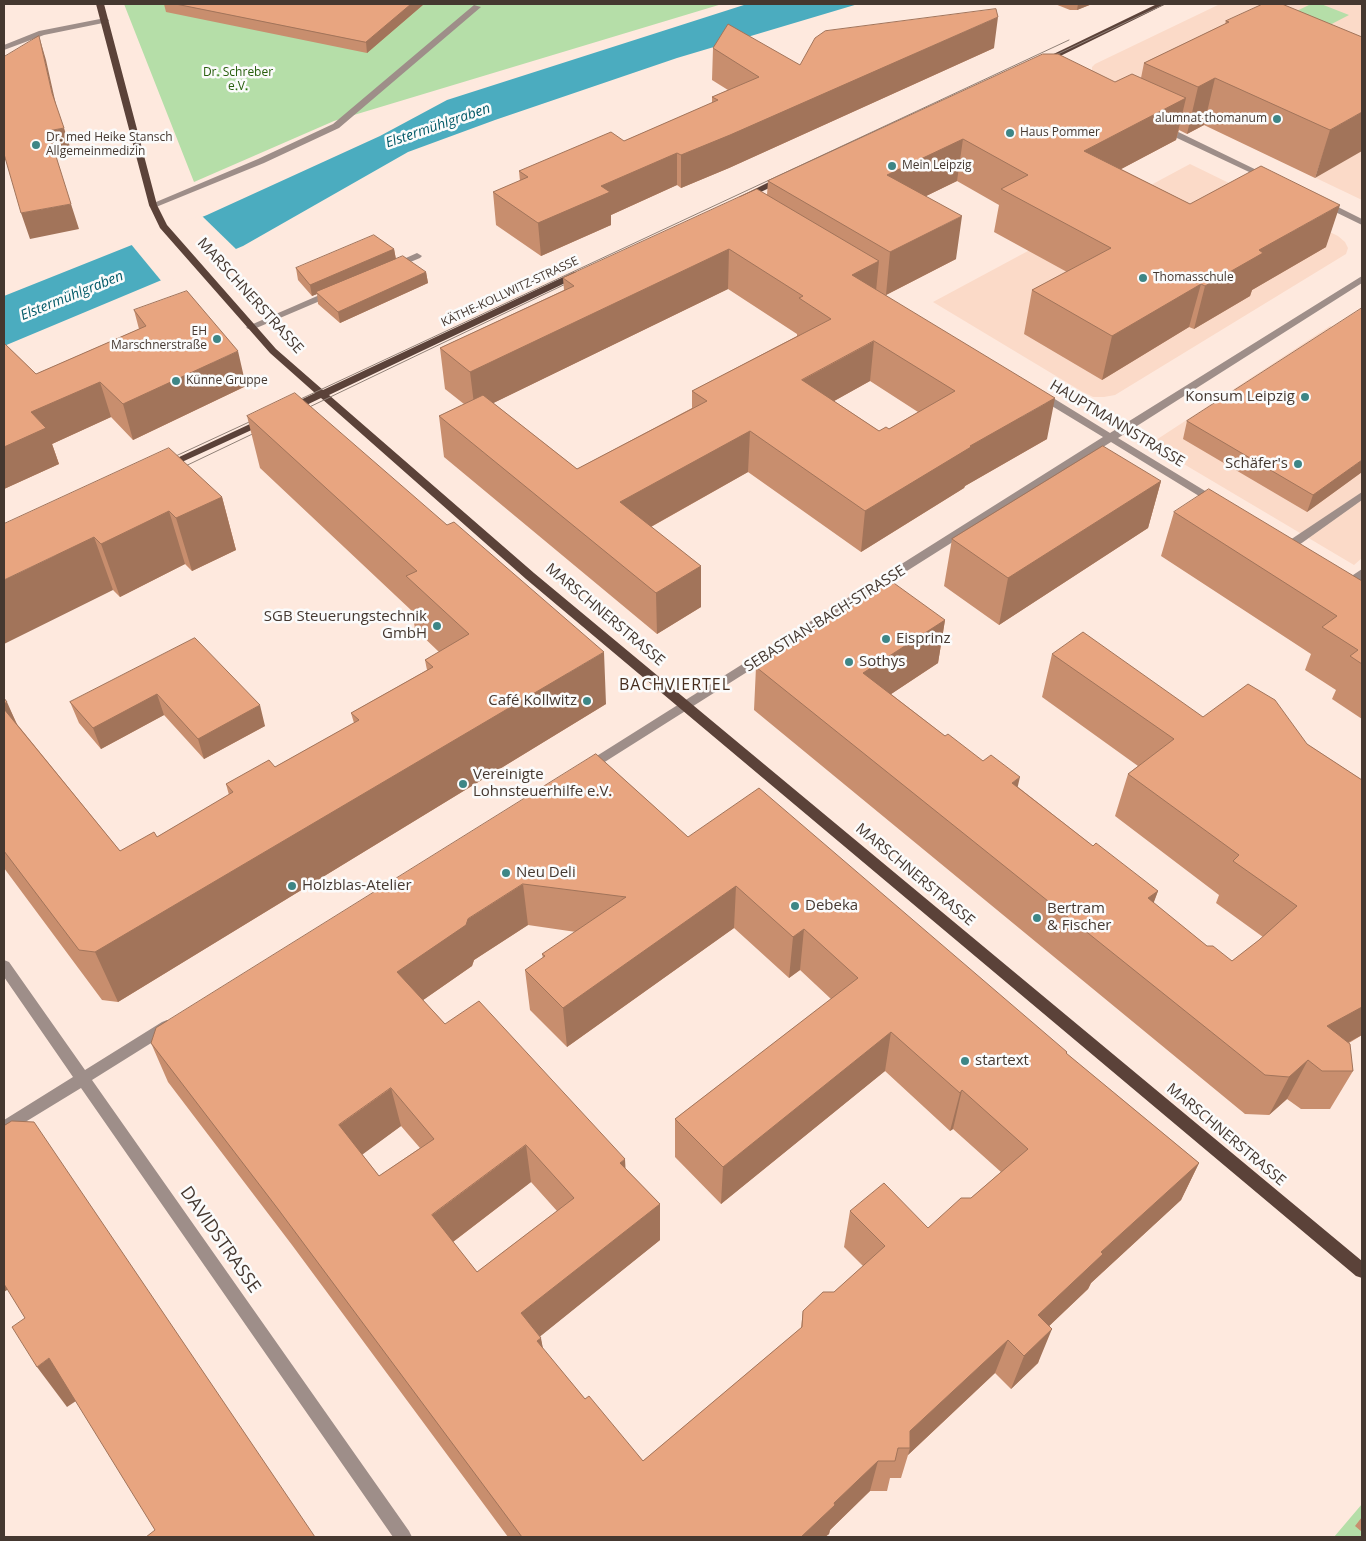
<!DOCTYPE html>
<html>
<head>
<meta charset="utf-8">
<style>
  body { margin:0 }
  #map { position:relative; width:1366px; height:1541px; overflow:hidden; background:#fee9de; font-family:"Open Sans",sans-serif }
  canvas { display:block }
  .frame { position:absolute; inset:0; border:5px solid #453830; pointer-events:none }
</style>
</head>
<body>
<div id="map">
<canvas width="1366" height="1541"></canvas>
<div class="frame"></div>
</div>
<script>
const g = document.querySelector('canvas').getContext('2d');
g.lineJoin = 'round';
function fill(path, color) {
  g.fillStyle = color;
  g.fill(path, 'evenodd');
}
function trace(path, color, width, dash) {
  g.strokeStyle = color;
  g.lineWidth = width;
  g.lineCap = dash ? 'butt' : 'round';
  g.setLineDash(dash || []);
  g.stroke(path);
}
function write(font, color, halo, rows, align = 'center') {
  g.font = font + ' "Open Sans",sans-serif';
  g.lineWidth = 5;
  g.setLineDash([]);
  g.textBaseline = 'middle';
  g.strokeStyle = halo;
  g.fillStyle = color;
  for (const [text, x, y, turn = 0] of rows) {
    g.save();
    g.translate(x, y);
    g.rotate((+turn || 0) * Math.PI / 180);
    g.textAlign = isNaN(turn) ? turn : align;
    if (halo) g.strokeText(text, 0, 0);
    g.fillText(text, 0, 0);
    g.restore();
  }
}
fill(new Path2D(`
  M1220,4H1362V200L1092,71V67L1095,64Z
  M1190,164L1338,236L1345,242L1348,248L1346,254L1115,395L1104,397H1093L1081,391L933,302Z
  M1330,326L1362,343V558L1354,565L1150,444Z`), '#fbdac8');
fill(new Path2D(`
  M124,4H722L334,121L194,182Z
  M1311,4H1321L1349,15L1291,45L1258,30Z
  M1362,1504V1537H1334Z`), '#b5dea8');
fill(new Path2D(`
  M747,4H858L677,58L495,120L408,152L243,246L4,346V296L207,215L380,136L447,100Z`), '#4bacbf');
fill(new Path2D(`
  M201,215L238,251L163,283L130,243Z`), '#fee9de');
fill(new Path2D(`
  M474,5L481,7L339,128L264,163L156,207H150L149,205L258,159L333,124Z
  M105,18L109,20L108,22L44,35L4,50V45L39,31Z
  M1160,126H1166L1271,177L1264,179L1160,130Z
  M1324,200L1362,219V225L1321,205V201Z
  M417,253L422,256L420,258L396,268H390L388,266Z
  M1362,276V283L1118,438L1220,500L1221,502L1220,504H1212L1111,442L592,770H584L582,767L584,764L1103,437L1037,397V393H1045L1110,433Z
  M331,290L336,293L334,295L254,329H248L246,327Z
  M1362,492V500L1292,550H1284L1282,547L1284,544Z
  M1362,569V579L1352,587H1344L1342,584L1344,581Z
  M4,960L9,962L85,1070L162,1022L167,1020L172,1022L174,1026L172,1030L92,1080L409,1531L412,1537H393L81,1088L4,1135V1120L73,1077L4,977Z`), '#9e8e89');
fill(new Path2D(`
  M96,4H104L157,205L167,225L276,349L323,390L574,272H580V276L329,395L534,573L1362,1261V1278L1356,1276L526,579L321,398L294,411H286V407L315,393L270,353L160,228L149,205Z
  M1157,4H1166L1044,64L1037,62Z
  M781,176L785,179L784,181L746,199L739,197Z
  M265,417L270,420L269,422L171,467L167,468L162,465Z`), '#5b4239');
trace(new Path2D(`
  M1045,60L1165,4
  M290,404L1069,40
  M299,412L576,279
  M165,461L260,417
  M175,471L265,428`), '#908077', 1);
fill(new Path2D(`
  M164,4H424L367,53L166,12Z
  M1055,4H1092L1077,10H1070Z
  M1226,21L1362,37L1315,178L1204,125L1187,134L1179,130L1176,140L1121,169L1190,204L1326,247L1252,290L1250,296L1194,329L1189,327L1102,380L1024,334L1032,290L1067,272L994,232L999,205L957,181L926,196L956,259L886,295L1047,439L965,486L964,488L861,552L748,472L651,527L701,566V607L657,634L444,457L439,416L464,404L445,389L440,348L564,290L563,278L767,195L768,181L1115,82L1141,78L1144,63L1225,24ZM728,289L797,334V336L692,391V408L577,469L493,403ZM870,381L918,412L889,429L879,431L834,401Z
  M713,48L800,65L994,48L729,168L681,188L677,185L611,215V225L541,256L496,225L493,192L520,181L519,171L624,141L712,103V97L728,90L712,80Z
  M394,249L396,259L426,272L428,283L340,323L318,304L317,294L312,296L298,280L296,268Z
  M134,310L246,386L133,440L111,417L52,444L59,464L4,489V343L36,374L139,329Z
  M247,416L606,704L118,1002L102,1000L4,868V698L17,724L120,851L157,837L229,795L226,784L275,767L354,723L351,713L427,670L425,660L439,652L415,629L412,611L260,468Z
  M1187,421L1362,472L1307,512L1183,439Z
  M1161,481L1148,528L999,625L944,586L952,539Z
  M222,497L236,550L192,571L185,564L120,597L113,590L4,524Z
  M1174,512L1362,581V719L1332,699L1336,690L1305,670L1311,654L1161,556Z
  M945,620L938,663L891,694L945,736L983,761L1018,787L1093,846L1158,891L1153,903L1207,946L1232,961L1263,937L1216,903L1219,895L1115,816L1128,774L1138,766L1042,697L1052,654L1203,717L1307,744L1362,780V1035L1349,1043L1353,1071L1330,1109H1301L1287,1099L1269,1115L1245,1114L754,710L756,667Z
  M195,638L265,726L204,759L164,715L101,749L79,723L70,702Z
  M596,754L688,837L1067,1054L1199,1163L1181,1200L1091,1283L1088,1289L1049,1326L1038,1363L1011,1389L995,1373L908,1455L901,1478H890L887,1491H870L830,1530L829,1534L825,1537H508L292,1245L168,1082L151,1043ZM528,925L576,932L542,954L543,958L525,970L530,1010L567,1047L734,928L789,978L800,970L831,999L675,1119V1157L721,1204L885,1071L950,1131L953,1129L1001,1172L971,1198L928,1228L850,1211L844,1247L863,1266L834,1292L803,1311L801,1328L643,1461L585,1399L543,1349L540,1336L660,1240V1204L625,1168L445,1024L423,1000L472,966L474,960ZM401,1126L420,1148L379,1176L362,1154ZM531,1182L557,1211L477,1272L453,1242Z
  M1362,1517V1532L1355,1526Z`), '#c88e6e');
fill(new Path2D(`
  M411,4H424L367,53L366,42Z
  M1078,4H1092L1077,10Z
  M998,17L994,48L729,168L681,188V155Z
  M39,36L46,60L59,118L52,93Z
  M1215,78L1204,125L1187,134L1198,87Z
  M1186,98L1176,140L1076,193L1084,151Z
  M1362,112V151L1315,178L1330,130Z
  M64,128L72,153L55,156L48,131Z
  M963,139L957,181L883,217L887,175Z
  M677,153V185L611,215V225L541,256L538,223L601,186Z
  M71,204L79,229L30,239L21,213Z
  M1340,205L1326,247L1252,290L1250,296L1194,329L1205,286L1259,250Z
  M962,216L956,259L886,295L890,252Z
  M394,249L396,260L316,292L317,294L312,296L310,285Z
  M729,249L728,289L475,412L470,372Z
  M879,261L875,301L852,275Z
  M426,272L428,283L340,323L338,312Z
  M1201,284L1189,327L1102,380L1112,336Z
  M874,341L870,381L800,420L802,380Z
  M238,351L246,386L133,440L123,404Z
  M100,382L111,417L52,444L59,464L4,489V447L31,412Z
  M1055,398L1047,439L965,486L964,488L861,552L865,511L970,446Z
  M750,431L748,472L622,543L620,502Z
  M1362,460V472L1307,512L1313,495Z
  M1161,481L1148,528L999,625L1008,578Z
  M222,497L236,550L192,571L176,518Z
  M169,511L185,564L120,597L101,544Z
  M94,537L113,590L4,644V580Z
  M701,566V607L657,634L656,593Z
  M945,620L938,663L858,716L863,673Z
  M604,652L606,704L118,1002L95,952Z
  M157,694L164,715L101,749L93,728Z
  M7,702L30,754L4,711V704Z
  M260,705L265,726L204,759L198,739Z
  M1020,777L1010,819L1012,783Z
  M523,884L528,925L474,960L472,966L406,1012L397,972L468,919Z
  M736,886L734,928L567,1047L563,1008Z
  M1158,891L1143,932L1148,898Z
  M804,929L800,970L789,978L793,937Z
  M1362,1007V1035L1311,1062L1327,1026Z
  M891,1032L885,1071L721,1204L723,1167Z
  M1308,1060L1287,1099L1269,1115L1289,1077Z
  M391,1088L401,1126L351,1163L339,1125Z
  M962,1090L953,1129L950,1131L960,1093Z
  M526,1145L531,1182L441,1251L432,1215Z
  M625,1159L627,1196L620,1163Z
  M1199,1163L1181,1200L1091,1283L1088,1289L1025,1349L1038,1315L1101,1252Z
  M660,1204V1240L527,1347L521,1313Z
  M4,1280L10,1288L4,1292Z
  M1052,1329L1038,1363L1011,1389L1024,1356Z
  M541,1338L547,1371L537,1341Z
  M1008,1340L995,1373L908,1455L910,1448V1431Z
  M49,1358L79,1399L67,1407L37,1367Z
  M878,1461L870,1491L830,1530L829,1534L825,1537H801L834,1503Z`), '#a2745a');
const building = new Path2D(`
  M176,4H411L366,42Z
  M1263,4H1282L1362,37V112L1330,130L1215,78L1198,87L1144,63L1229,22L1226,21Z
  M996,9L998,17L730,135L681,155L677,153L601,186L610,192L538,223L493,192L528,177L519,171L611,132L624,141L718,100L712,97L759,77L713,48L728,24L800,65L815,38L825,31Z
  M39,36L52,93L64,128L48,131L71,204L21,213L4,154V57Z
  M1043,54H1058L1115,82L1132,74L1186,98L1084,151L1190,204L1261,166L1340,205L1259,250L1263,253L1205,286L1201,284L1112,336L1032,290L1111,248L1001,189L1028,175L963,139L887,175L962,216L890,252L768,181Z
  M757,189L879,261L852,275L1055,398L970,446L971,447L865,511L750,431L620,502L701,566L656,593L439,416L483,395L577,469L707,401L692,391L831,319L799,298L803,296L729,249L470,372L440,348L574,286L563,278ZM874,341L955,391L889,429L886,427L879,431L802,380Z
  M374,235L394,249L310,285L296,268Z
  M403,256L426,272L338,312L316,292Z
  M187,291L238,351L123,404L100,382L31,412L46,428L4,447V343L36,374L146,326L134,310Z
  M1362,308V460L1313,495L1187,421Z
  M295,393L447,525L454,522L604,652L95,952L79,950L4,851V709L120,851L154,832L157,837L233,792L226,784L269,760L275,767L359,720L351,713L433,667L425,660L469,634L406,576L417,571L247,416Z
  M1103,446L1161,481L1008,578L952,539Z
  M169,448L222,497L176,518L169,511L101,544L94,537L4,580V524Z
  M1209,489L1362,581V664L1350,656L1358,650L1322,627L1337,616L1174,512Z
  M891,581L945,620L863,673L945,736L948,734L983,761L991,755L1020,777L1012,783L1093,846L1096,843L1158,891L1148,898L1207,946H1213L1232,961L1259,940L1297,906L1233,861L1239,855L1128,774L1174,739L1052,654L1083,632L1203,717L1248,684L1275,700L1307,744L1362,780V1007L1327,1026L1350,1044L1353,1071H1322L1308,1060L1289,1077L1265,1075L756,667Z
  M195,638L260,705L198,739L157,694L93,728L70,702Z
  M4,698L7,702L4,704Z
  M596,754L688,837L759,788L1067,1052L1066,1053L1199,1163L1101,1252L1103,1254L1038,1315L1052,1329L1024,1356L1008,1340L910,1431V1448H898L895,1461H878L834,1503L835,1505L801,1537H522L278,1209L151,1043L156,1028ZM523,884L626,897L542,954L545,956L525,970L563,1008L736,886L793,937L804,929L858,978L675,1119L723,1167L891,1032L960,1093L962,1090L1028,1149L971,1198H961L928,1228L884,1183L850,1211L885,1246L834,1292H823L803,1311L802,1327L643,1461L589,1396L585,1399L537,1341L541,1338L521,1313L660,1204L620,1163L625,1159L479,1001L445,1024L397,972L466,925L468,919ZM391,1088L434,1139L379,1176L339,1125ZM526,1145L574,1198L477,1272L432,1215Z
  M12,1121L34,1122L315,1537H146L155,1530L49,1358L37,1367L12,1327L25,1318L4,1284V1126Z`);
fill(building, '#e8a580');
trace(building, '#a2745a', 1);
for (const [x, y, r, color] of [
  [1277,119,5,"#3e8686"],
  [1010,133,5,"#3e8686"],
  [36,145,5,"#3e8686"],
  [892,166,5,"#3e8686"],
  [1143,278,5,"#3e8686"],
  [217,339,5,"#3e8686"],
  [176,381,5,"#3e8686"],
  [1305,397,5,"#3e8686"],
  [1298,464,5,"#3e8686"],
  [437,626,5,"#3e8686"],
  [886,639,5,"#3e8686"],
  [849,662,5,"#3e8686"],
  [587,701,5,"#3e8686"],
  [463,784,5,"#3e8686"],
  [506,873,5,"#3e8686"],
  [292,886,5,"#3e8686"],
  [795,906,5,"#3e8686"],
  [1037,918,5,"#3e8686"],
  [965,1061,5,"#3e8686"]
]) {
  const dot = new Path2D();
  dot.arc(x, y, r, 0, 2 * Math.PI);
  g.fillStyle = color;
  g.fill(dot);
  trace(dot, '#fbfbfb', 2);
}
write('12px', '#275e0c', '#fbfbfb', [
  ["Dr. Schreber",238,73],
  ["e.V.",238,87]
]);
write('12px', '#453830', '#fbfbfb', [
  ["alumnat thomanum",1267,119,"right"],
  ["Haus Pommer",1020,133],
  ["Dr. med Heike Stansch",46,138],
  ["Allgemeinmedizin",46,152],
  ["Mein Leipzig",902,166],
  ["Thomasschule",1153,278],
  ["EH",207,332,"right"],
  ["Marschnerstraße",207,346,"right"],
  ["Künne Gruppe",186,381]
], 'left');
write('12px', '#453830', '#fbfbfb', [
  ["KÄTHE-KOLLWITZ-STRASSE",510,292,-25]
]);
write('italic 14px', '#025a68', '#fbfbfb', [
  ["Elstermühlgraben",438,126,-19],
  ["Elstermühlgraben",72,296,-22]
]);
write('15px', '#453830', '#fbfbfb', [
  ["MARSCHNERSTRASSE",250,296,48],
  ["HAUPTMANNSTRASSE",1117,424,31],
  ["MARSCHNERSTRASSE",605,615,40],
  ["SEBASTIAN-BACH-STRASSE",825,619,-32],
  ["MARSCHNERSTRASSE",915,875,40],
  ["MARSCHNERSTRASSE",1226,1135,40]
]);
write('15px', '#453830', '#fbfbfb', [
  ["Konsum Leipzig",1295,397,"right"],
  ["Schäfer's",1288,464,"right"],
  ["SGB Steuerungstechnik",427,617,"right"],
  ["GmbH",427,634,"right"],
  ["Eisprinz",896,639],
  ["Sothys",859,662],
  ["Café Kollwitz",577,701,"right"],
  ["Vereinigte",473,775],
  ["Lohnsteuerhilfe e.V.",473,792],
  ["Neu Deli",516,873],
  ["Holzblas-Atelier",302,886],
  ["Debeka",805,906],
  ["Bertram",1047,909],
  ["& Fischer",1047,926],
  ["startext",975,1061]
], 'left');
g.letterSpacing = '1px';
write('16px', '#462d1e', '#fbfbfb', [
  ["BACHVIERTEL",675,685]
]);
g.letterSpacing = '0px';
write('18px', '#453830', '#fbfbfb', [
  ["DAVIDSTRASSE",220,1240,55]
]);
</script>
</body>
</html>
